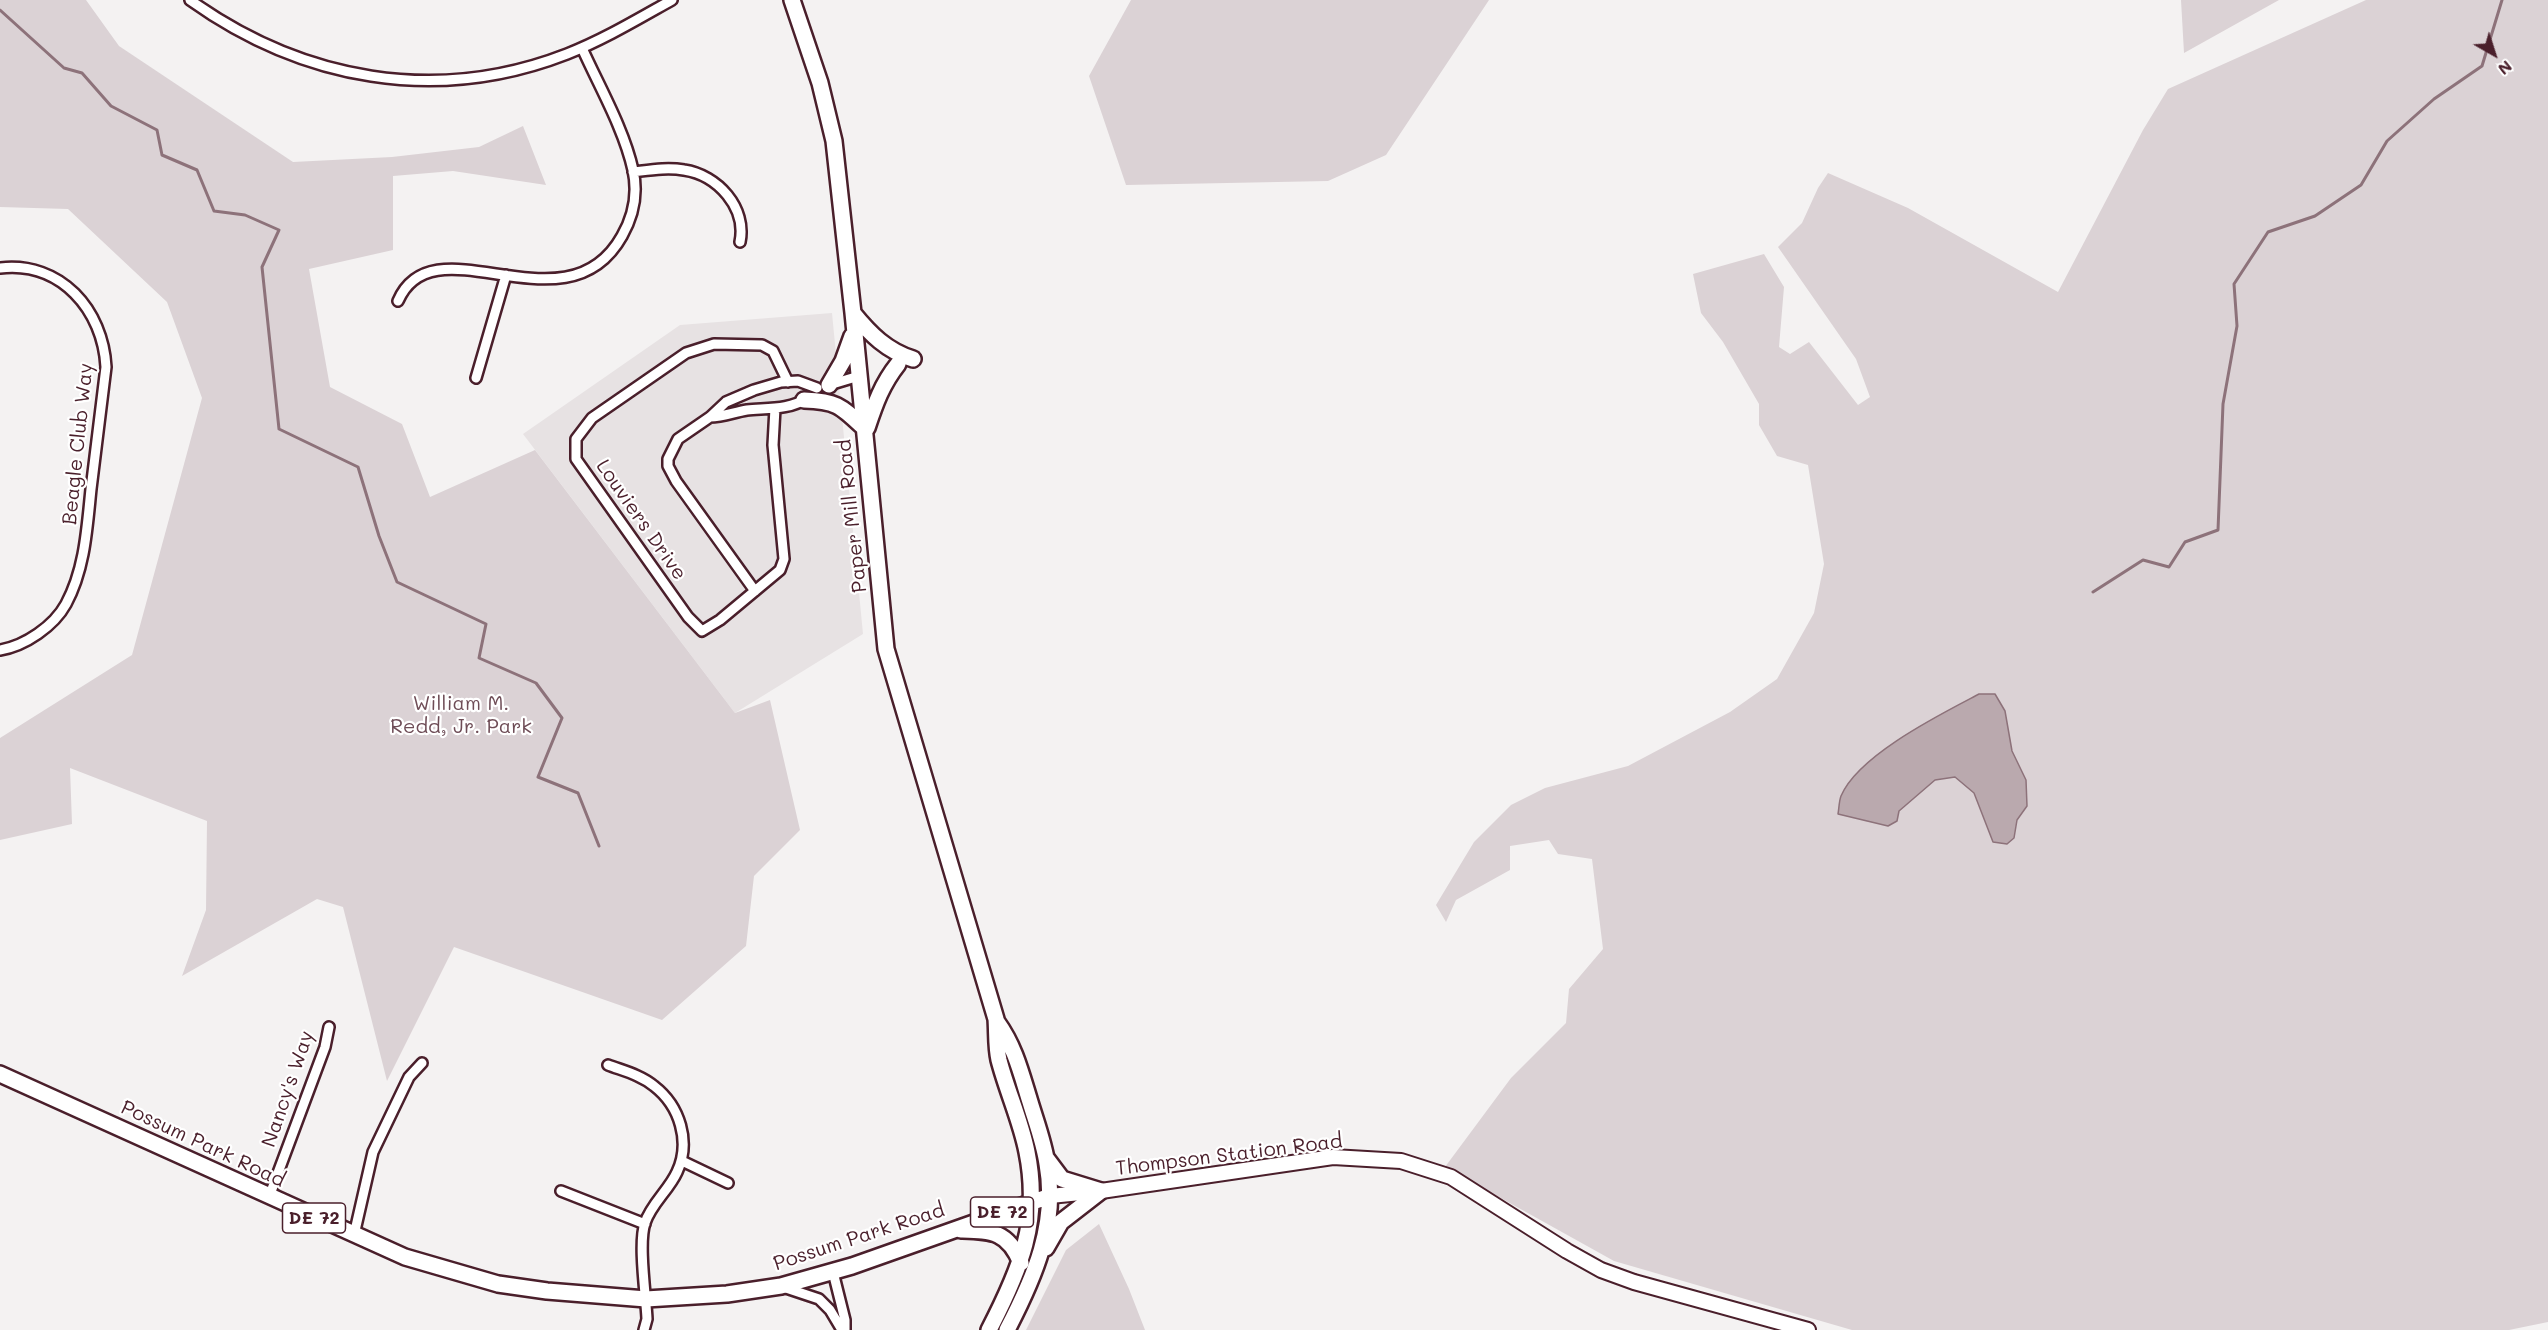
<!DOCTYPE html>
<html>
<head>
<meta charset="utf-8">
<style>
  body { margin:0 }
  #map { position:relative; width:2548px; height:1330px; overflow:hidden; background:#f4f2f2; font-family:Mali,sans-serif }
  canvas { display:block }
  .north { position:absolute; left:2464px; top:24px; width:60px; height:60px; -webkit-text-stroke:4px #fff; paint-order:stroke; rotate:141deg; font-size:16px; font-weight:700; line-height:24px; text-align:center; color:#4a1f2b }
  .north::after { content:''; display:block; margin:auto; width:21px; height:27px; background:#4a1f2b; clip-path:polygon(50% 0,100% 100%,50% 72%,0 100%) }
</style>
</head>
<body>
<div id="map">
<canvas width="2548" height="1330"></canvas>
<div class="north">N</div>
</div>
<script>
const g = document.querySelector('canvas').getContext('2d');
g.lineJoin = 'round';
function fill(path, color) {
  g.fillStyle = color;
  g.fill(path, 'evenodd');
}
function trace(path, color, width, dash) {
  g.strokeStyle = color;
  g.lineWidth = width;
  g.lineCap = dash ? 'butt' : 'round';
  g.setLineDash(dash || []);
  g.stroke(path);
}
function write(font, color, halo, rows, align = 'center') {
  g.font = font + ' Mali,sans-serif';
  g.lineWidth = 4.5;
  g.setLineDash([]);
  g.textBaseline = 'middle';
  g.strokeStyle = halo;
  g.fillStyle = color;
  for (const [text, x, y, turn = 0] of rows) {
    g.save();
    g.translate(x, y);
    g.rotate((+turn || 0) * Math.PI / 180);
    g.textAlign = isNaN(turn) ? turn : align;
    if (halo) g.strokeText(text, 0, 0);
    g.fillText(text, 0, 0);
    g.restore();
  }
}
fill(new Path2D(`
  M832,313L863,634L735,713L523,434L680,325Z`), '#e7e2e3');
fill(new Path2D(`
  M0,0H86L119,46L293,162L392,157L479,147L523,126L546,185L453,171L393,176V250L309,269L330,387L402,424L430,497L535,450L735,713L770,700L800,830L754,876L746,946L662,1020L454,947L387,1081L343,907L317,899L182,976L206,910L207,821L70,768L72,824L0,840V738L132,655L202,398L167,302L68,209L0,207Z
  M1131,0H1489L1386,155L1328,181L1126,185L1089,76Z
  M2181,0H2279L2184,53Z
  M2366,0H2548V1322L2509,1330H1852L1614,1261L1445,1167L1511,1078L1566,1023L1569,989L1603,949L1592,859L1558,854L1549,840L1510,846V870L1456,900L1446,922L1436,905L1474,842L1511,805L1545,788L1628,766L1730,712L1777,679L1814,613L1824,564L1808,465L1777,456L1759,425V404L1723,342L1701,313L1693,274L1764,254L1784,287L1779,347L1790,354L1809,342L1858,405L1870,397L1856,359L1778,247L1802,223L1818,188L1828,173L1908,208L2058,292L2143,130L2168,89Z
  M1099,1224L1129,1289L1145,1330H1026L1066,1250Z`), '#dbd2d5');
const water = new Path2D(`
  M1979,694H1995L2005,711L2012,751L2026,780L2027,806L2017,820L2014,838L2007,844L1993,842L1974,793L1955,777L1935,780L1899,811L1897,821L1888,826L1838,814C1839,809 1839,801 1841,796C1858,755 1941,714 1979,694Z`);
fill(water, '#baa9ae');
trace(water, '#8d727a', 1.5);
trace(new Path2D(`
  M0,10L64,68L82,73L111,106L157,130L162,155L197,170L214,211L245,215L279,230L262,267L279,429L358,467L379,536L397,582L486,624L479,658L536,683L562,718L538,777L578,793L599,846
  M2093,592L2143,560L2169,567L2185,542L2218,530L2223,404L2237,326L2234,284L2268,232L2315,216L2361,185L2387,141L2434,99L2482,66L2502,0`), '#8d727a', 3);
const street = new Path2D(`
  M190,0C302,80 436,105 567,54C603,40 638,19 672,0
  M633,172C650,170 667,167 684,170C718,175 747,208 740,242
  M0,268C61,261 103,310 106,367C101,408 96,448 91,489C87,528 85,569 66,604C54,626 25,646 0,650
  M398,301C434,218 566,336 622,236C634,215 638,193 633,170C624,129 599,86 582,48
  M476,378L506,275
  M829,385L859,376
  M775,408L773,445L784,559L780,570L720,620L702,631L688,617L576,459V439L592,418L686,353L714,344L762,345L773,351L788,382
  M710,417C724,417 734,412 747,410C767,408 790,410 807,398
  M755,591L676,481L668,466V459L678,439L710,417L726,402L754,390L781,382L798,381L817,388
  M608,1065C624,1071 641,1075 654,1086C680,1106 691,1142 677,1172C669,1190 651,1204 645,1223C638,1243 646,1296 647,1319L644,1330
  M682,1161L728,1183
  M561,1191L645,1224
  M269,1197L325,1047L329,1027
  M354,1235L373,1152L409,1077L422,1063
  M833,1272L845,1320V1330
  M783,1287L819,1299L830,1310L842,1330`);
const secondary = new Path2D(`
  M1050,1196L1101,1191L1333,1157L1401,1161L1451,1177L1567,1251L1601,1270L1634,1282L1808,1330`);
const primary = new Path2D(`
  M792,0L820,83L834,141L853,313L886,649L996,1019C997,1032 996,1047 999,1060C1007,1091 1021,1121 1027,1152C1041,1221 1020,1270 989,1330
  M853,313C870,334 887,351 913,359
  M829,385L843,361L852,336
  M804,400C837,401 841,406 864,428
  M867,428C875,404 882,384 898,364
  M997,1022C1015,1047 1021,1073 1030,1102C1036,1122 1044,1143 1047,1164C1058,1224 1034,1278 1007,1330
  M0,1074L405,1257L498,1284L547,1291L646,1299L727,1294L781,1286L852,1266L1050,1196
  M1047,1159L1062,1179L1101,1191
  M961,1230C992,1231 1008,1231 1021,1263
  M1046,1248L1061,1222L1101,1191`);
trace(street, '#4a1f2b', 14);
trace(secondary, '#4a1f2b', 18);
trace(primary, '#4a1f2b', 20);
trace(street, '#fff', 9);
trace(secondary, '#fff', 14);
trace(primary, '#fff', 15);
for (const [x, y, w] of [
  [1002,1212,63],
  [314,1218,63]
]) {
  const box = new Path2D();
  box.roundRect(x - w / 2, y - 15, w, 30, 4.5);
  g.fillStyle = '#fff';
  g.fill(box);
  trace(box, '#4a1f2b', 1.5);
}
write('bold 18px', '#4a1f2b', null, [
  ["DE 72",1002,1212],
  ["DE 72",314,1218]
]);
write('20px', '#4a1f2b', '#fff', [
  ["Beagle Club Way",78,444,-84],
  ["Paper Mill Road",852,516,-96],
  ["Louviers Drive",641,520,55],
  ["Nancy's Way",288,1089,-71],
  ["Possum Park Road",203,1144,25],
  ["Thompson Station Road",1229,1155,-7],
  ["Possum Park Road",859,1237,-18]
]);
write('20px', '#6e4c56', '#fff', [
  ["William M.",461,704],
  ["Redd, Jr. Park",461,727]
]);
</script>
</body>
</html>
